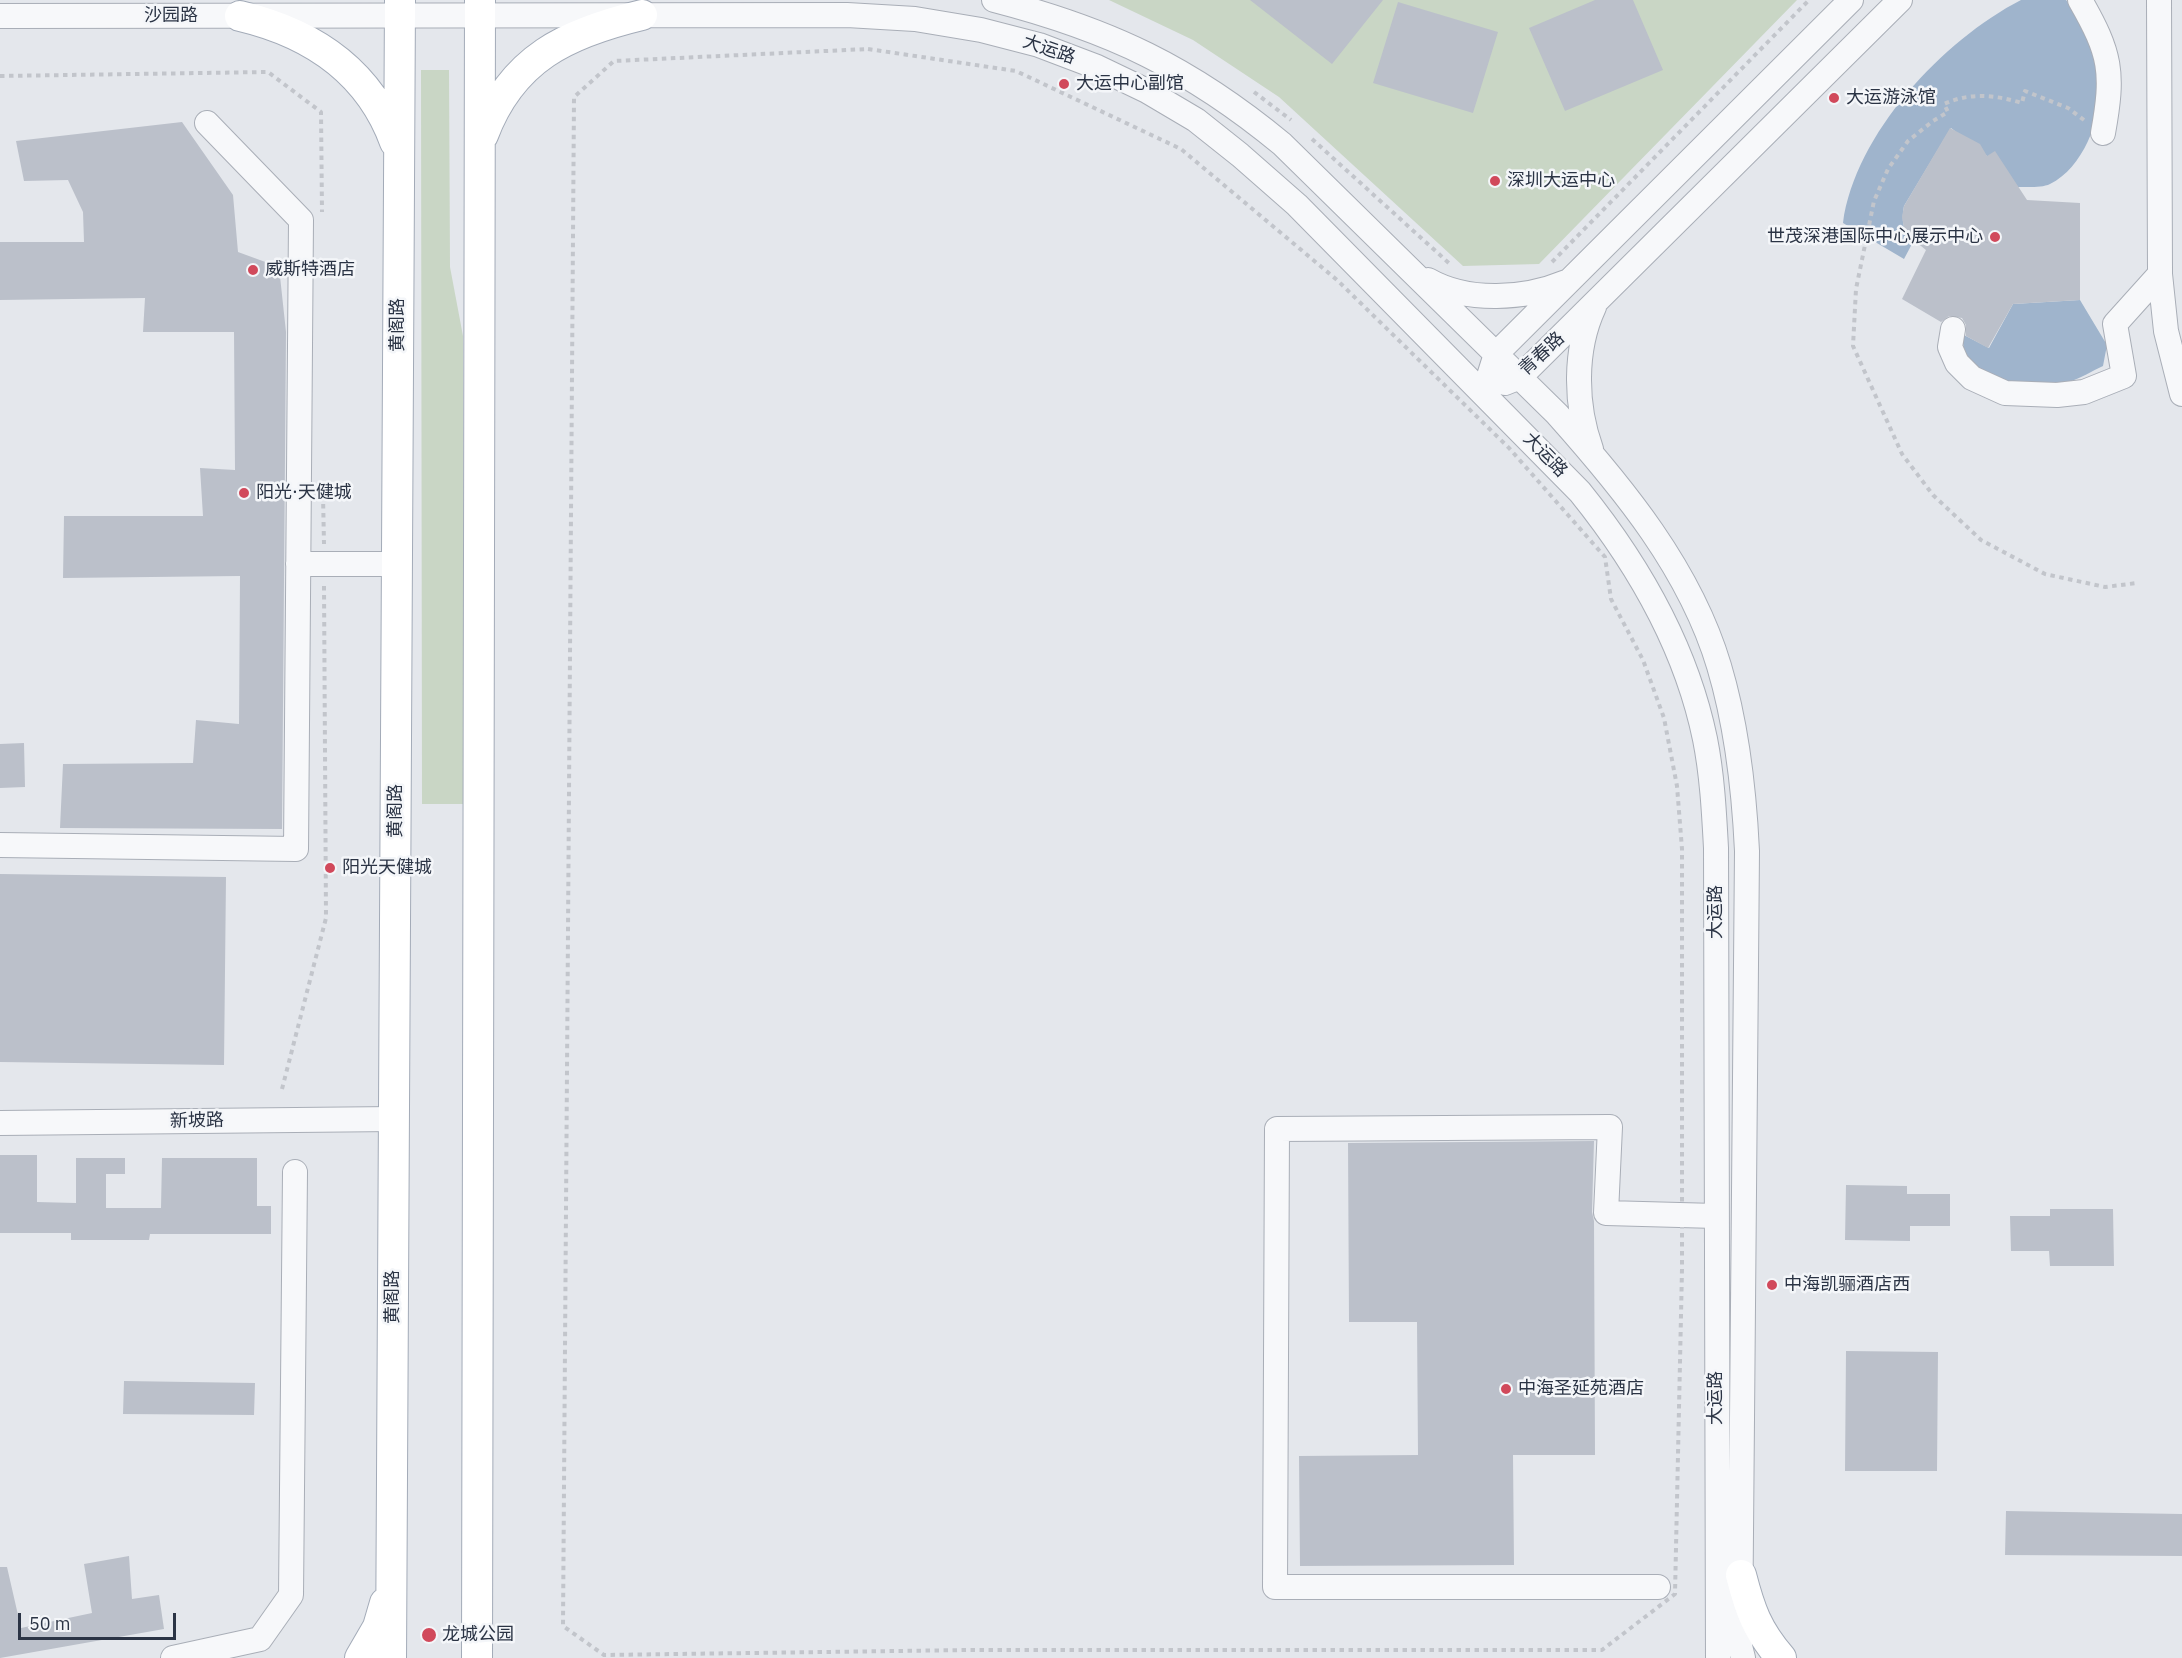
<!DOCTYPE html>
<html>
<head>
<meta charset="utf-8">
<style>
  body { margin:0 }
  #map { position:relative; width:2182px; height:1658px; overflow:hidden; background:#e4e7ec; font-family:"IBM Plex Sans",sans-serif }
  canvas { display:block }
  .scale { position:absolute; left:18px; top:1613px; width:158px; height:27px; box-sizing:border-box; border:3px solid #2b3445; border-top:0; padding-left:8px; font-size:18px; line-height:21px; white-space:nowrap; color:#2b3445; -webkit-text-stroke:4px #f4f6f9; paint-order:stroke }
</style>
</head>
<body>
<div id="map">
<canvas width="2182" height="1658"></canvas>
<div class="scale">50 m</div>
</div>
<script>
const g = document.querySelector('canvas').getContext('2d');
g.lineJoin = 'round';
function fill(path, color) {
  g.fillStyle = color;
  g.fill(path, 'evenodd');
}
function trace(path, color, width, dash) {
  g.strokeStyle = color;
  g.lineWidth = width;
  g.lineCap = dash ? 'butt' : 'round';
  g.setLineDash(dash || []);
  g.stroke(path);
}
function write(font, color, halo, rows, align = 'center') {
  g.font = font + ' "IBM Plex Sans","Noto Sans SC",sans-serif';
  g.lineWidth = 5;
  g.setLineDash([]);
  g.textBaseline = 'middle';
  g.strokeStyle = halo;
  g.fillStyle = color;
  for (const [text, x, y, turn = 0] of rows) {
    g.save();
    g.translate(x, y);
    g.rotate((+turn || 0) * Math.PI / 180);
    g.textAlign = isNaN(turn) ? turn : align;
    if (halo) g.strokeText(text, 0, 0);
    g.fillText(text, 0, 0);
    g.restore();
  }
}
fill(new Path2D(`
  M1109,0H1797L1539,264L1463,266L1279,97L1193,40Z
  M421,70H449L450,267L463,336V804H422Z`), '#c9d6c5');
fill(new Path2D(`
  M2021,0H2066C2082,18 2099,62 2100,85C2101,120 2083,168 2050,184C2042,188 2027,187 2018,187L1987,156L1951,128L1904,206C1901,221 1903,230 1913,242L1904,259L1843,223C1855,134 1943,40 2021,0Z
  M2080,300L2107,345L2103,366C2092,371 2081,378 2069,382C2032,392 1962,384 1962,334L1989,348L2013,304Z`), '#9fb4cc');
fill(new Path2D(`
  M1250,0H1383L1332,64Z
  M1595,0H1633L1663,70L1565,111L1529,28Z
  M1398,2L1498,32L1473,113L1373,83Z
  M182,122L233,195L238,252L279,267L286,332L282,829L60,828L63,764L193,763L196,720L239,724L240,576L63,578L64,516H203L200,468L235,470L234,332H143L145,298L0,300V242H84L83,212L68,180L24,181L16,141Z
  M1950,128L1980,144L1987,156L1995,151L2027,200L2080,203V300L2013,304L1988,348L1966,336V325L1962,318L1949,316L1941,322L1902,299L1926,250L1905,233L1902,217L1904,206Z
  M24,743L25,787L0,788V744Z
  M0,874L226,877L224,1065L0,1062Z
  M1594,1141L1592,1212L1594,1221L1595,1455H1513L1514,1565L1300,1566L1299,1456L1418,1455L1417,1322H1349L1348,1143Z
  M0,1155H37V1202L76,1203V1158H125V1174H106V1208H161L162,1158H257V1206H271V1234H150L149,1240H71V1233H0Z
  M1846,1185L1907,1186V1194H1950V1226H1910V1241L1845,1240Z
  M2050,1209H2113L2114,1266H2050L2049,1251H2011L2010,1216H2050Z
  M1846,1351L1938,1352L1937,1471H1845Z
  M124,1381L255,1383L254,1415L123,1414Z
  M2006,1511L2182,1514V1556L2005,1555Z
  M129,1556L132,1599L159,1595L164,1629L0,1658V1567H7L21,1628L92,1613L84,1564Z`), '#bbc0ca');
const minor = new Path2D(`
  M994,0C1110,30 1190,68 1282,144L1557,414C1623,488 1690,569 1719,666C1737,726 1744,788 1747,851L1740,1646L1743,1658
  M2080,0C2111,54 2114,72 2103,133
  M2159,0L2160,274L2166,331L2182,394
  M0,16L847,15L915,19L981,30L1039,45L1097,67L1147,91L1196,120L1240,155L1297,205L1580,492C1638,564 1686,647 1705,739C1712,774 1714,811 1716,848L1718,1658
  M1428,280C1468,303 1525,299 1566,282
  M1953,329L1950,347L1957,363L1972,378L2005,393L2057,395L2084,392L2124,376L2115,324L2160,274
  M1505,383L1520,377L1900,0
  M1484,392L1496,354L1851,0
  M1591,449C1575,405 1574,350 1594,307
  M298,564H397
  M0,845L296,849L301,220L207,123
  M0,1123L394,1119
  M1658,1587H1275L1277,1129L1610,1127L1606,1213L1716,1216
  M173,1658L260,1639L291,1595L295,1172`);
const major = new Path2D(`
  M240,16C312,33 369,71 395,142
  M483,135C512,58 567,33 642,15
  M1741,1575C1750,1610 1757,1630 1781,1658
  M360,1658L378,1627L385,1603
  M391,1658L400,0
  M477,1658L480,0`);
trace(minor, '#a9aeb7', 26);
trace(major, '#a3abb8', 32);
trace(new Path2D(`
  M868,49L1016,71L1181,149L1337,280L1509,448L1605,557L1611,599L1643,660L1664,718L1677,786L1682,849V1269L1675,1594L1602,1650H970L604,1655L563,1626L574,97L614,61Z
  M0,76L268,72L321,112L322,212
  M1254,92L1291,120
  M2084,120L2068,108L2025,91L2022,103C1995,95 1970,92 1944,104L1948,112L1933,121L1908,141L1888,169L1874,201L1856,289L1853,346L1902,454L1933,495L1981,540L2045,574L2105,587L2137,583
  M1312,139L1451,265
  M1552,262L1809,0
  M323,495L324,544
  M282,1089L326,918L324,585`), '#c2c5cb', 4, [4.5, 4.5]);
trace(minor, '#f7f8fa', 24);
trace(major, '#fff', 30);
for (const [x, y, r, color] of [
  [1064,84,6,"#d1495b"],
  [1834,98,6,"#d1495b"],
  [1495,181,6,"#d1495b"],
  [1995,237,6,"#d1495b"],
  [253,270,6,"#d1495b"],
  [244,493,6,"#d1495b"],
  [330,868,6,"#d1495b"],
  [1772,1285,6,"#d1495b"],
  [1506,1389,6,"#d1495b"],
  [429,1635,8,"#d1495b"]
]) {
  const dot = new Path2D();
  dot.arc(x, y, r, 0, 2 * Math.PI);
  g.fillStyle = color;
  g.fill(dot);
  trace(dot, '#f4f6f9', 2);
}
write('18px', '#2b3445', '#f4f6f9', [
  ["沙园路",171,16],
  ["大运路",1049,50,19],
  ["黄阁路",398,325,-90],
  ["青春路",1542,354,-43],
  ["大运路",1545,455,46],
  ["黄阁路",396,811,-90],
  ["大运路",1716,912,-90],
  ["新坡路",197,1121,-1],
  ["黄阁路",393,1297,-90],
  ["大运路",1716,1398,-90]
]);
write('18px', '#2b3445', '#f4f6f9', [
  ["大运中心副馆",1076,84],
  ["大运游泳馆",1846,98],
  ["深圳大运中心",1507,181],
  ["世茂深港国际中心展示中心",1983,237,"right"],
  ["威斯特酒店",265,270],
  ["阳光·天健城",256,493],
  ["阳光天健城",342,868],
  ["中海凯骊酒店西",1784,1285],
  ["中海圣延苑酒店",1518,1389],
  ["龙城公园",442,1635]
], 'left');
</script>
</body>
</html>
